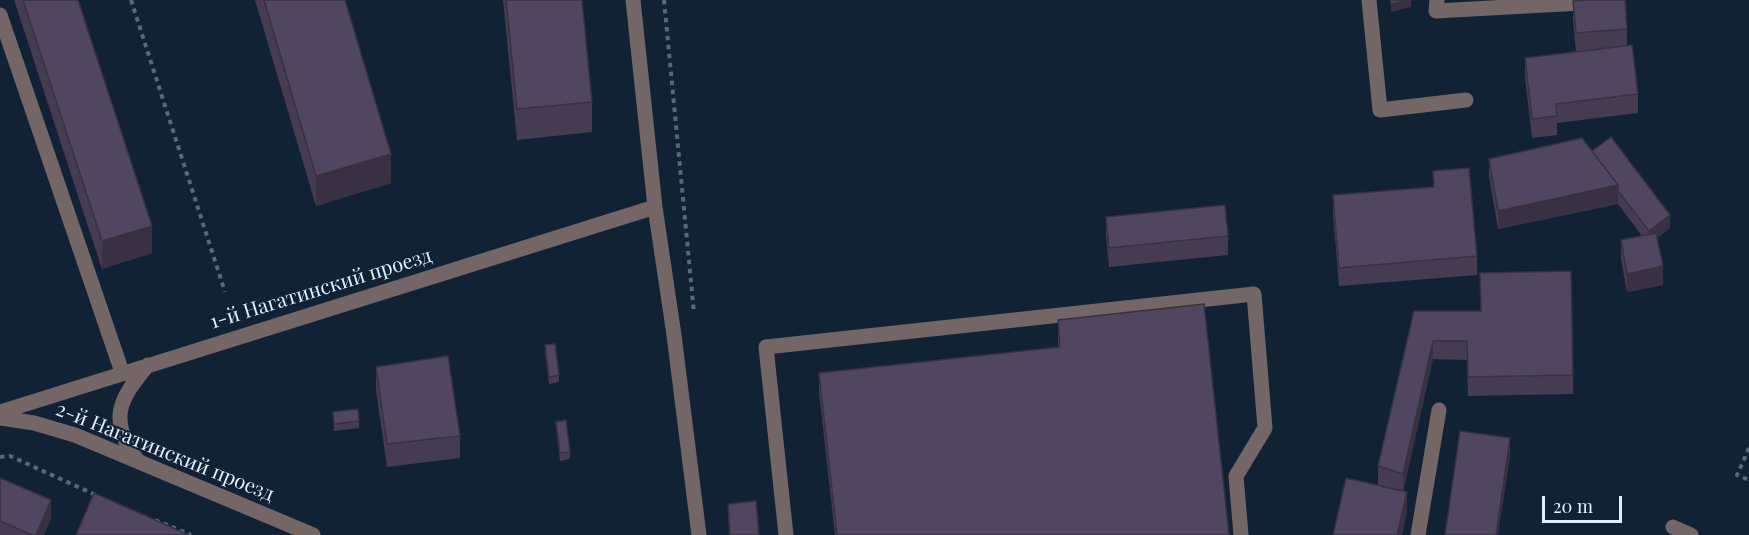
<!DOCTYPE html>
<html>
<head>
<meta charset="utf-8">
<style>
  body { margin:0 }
  #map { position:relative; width:1749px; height:535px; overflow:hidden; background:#112235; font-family:"Playfair Display",serif }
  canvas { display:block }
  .scale { position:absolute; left:1542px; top:496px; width:80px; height:27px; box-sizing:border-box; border:3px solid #e3effc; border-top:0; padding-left:8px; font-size:18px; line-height:21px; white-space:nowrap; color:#e3effc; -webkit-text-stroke:4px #112235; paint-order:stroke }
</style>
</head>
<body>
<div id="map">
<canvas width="1749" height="535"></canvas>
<div class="scale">20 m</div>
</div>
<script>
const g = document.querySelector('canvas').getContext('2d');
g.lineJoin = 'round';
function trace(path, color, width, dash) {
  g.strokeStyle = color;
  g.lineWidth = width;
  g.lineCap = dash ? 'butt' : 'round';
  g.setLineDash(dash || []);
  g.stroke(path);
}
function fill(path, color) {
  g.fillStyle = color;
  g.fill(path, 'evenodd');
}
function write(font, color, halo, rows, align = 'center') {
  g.font = font + ' "Playfair Display",serif';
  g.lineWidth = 4.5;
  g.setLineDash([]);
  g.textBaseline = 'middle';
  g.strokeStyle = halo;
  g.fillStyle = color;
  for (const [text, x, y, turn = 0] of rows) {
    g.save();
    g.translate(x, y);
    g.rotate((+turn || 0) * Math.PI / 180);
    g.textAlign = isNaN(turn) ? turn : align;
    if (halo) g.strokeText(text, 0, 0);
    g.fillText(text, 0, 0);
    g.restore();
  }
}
trace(new Path2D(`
  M131,0L225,292
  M664,0L694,313
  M1749,448L1737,475L1749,480
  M0,457L10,456L98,496
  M155,520L191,535`), '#596879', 4, [4.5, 4.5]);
trace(new Path2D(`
  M1369,0L1380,110L1466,100
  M1437,0L1436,11L1599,2V0
  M0,15L122,372
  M1673,527L1691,535
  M786,535L766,347L1254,294L1265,428L1236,476L1241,535
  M1418,535L1439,410`), '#746566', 15);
trace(new Path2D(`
  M633,0L655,207L674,335L699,535
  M0,412L655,207
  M0,418L34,423L75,435L313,535
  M138,461C108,421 118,400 148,365`), '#746566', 15);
fill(new Path2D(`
  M14,0H78L152,253L102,269Z
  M255,0H345L391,183L316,206Z
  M503,0H582L592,102V132L517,140Z
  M1573,1L1627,29V46L1638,94V113L1557,123V135L1532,138L1525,77V58L1576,52L1573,20Z
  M1592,151L1670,228L1657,238L1663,285L1627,292L1621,259V240L1642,236L1618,204L1498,229L1489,177V159Z
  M1433,171L1477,256V275L1339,286L1333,214V195L1433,187Z
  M1106,217L1228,236V255L1109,267L1106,236Z
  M1414,311L1573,375V394L1468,396L1467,360L1433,359L1403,491L1407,511L1402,535H1333L1378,485V466Z
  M1058,320L1229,535H835L819,392V373L1058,347Z
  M545,345L559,375V382L549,384L545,352Z
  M376,367L460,436V458L387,467L376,390Z
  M333,412L359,421V428L334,431Z
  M556,422L570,452V459L560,461L556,429Z
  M0,478L51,519L44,535H0Z
  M728,504L759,535H729Z`), '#463c52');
fill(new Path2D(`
  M1411,0V7L1391,12V4Z
  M391,154V183L316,206V176Z
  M1618,185V204L1498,229V211Z
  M1670,215V228L1649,244V231Z
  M152,226V253L102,269V241Z
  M1663,266V285L1627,292V274Z
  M1433,341V359L1403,493V474Z
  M1510,438V457L1498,535H1496Z
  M1407,492V511L1402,535H1397Z
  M51,500V519L44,535H36Z`), '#393142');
const building = new Path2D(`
  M23,0H78L152,226L102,241Z
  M264,0H345L391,154L316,176Z
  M506,0H582L592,102L517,109Z
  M1390,0H1411L1391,4Z
  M1586,0H1625L1627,29L1576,33L1573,1Z
  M1632,45L1638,94L1556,104L1557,116L1532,119L1525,58Z
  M1611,137L1670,215L1649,231L1618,191V185L1592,151Z
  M1582,138L1618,185L1498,211L1489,159Z
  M1469,168L1477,256L1339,268L1333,195L1434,187L1433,171Z
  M1225,205L1228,236L1109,248L1106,217Z
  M1656,233L1663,266L1627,274L1621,240Z
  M1571,271L1573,375L1468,377L1467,341H1433L1403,474L1378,466L1414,311H1481L1480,273Z
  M1204,304L1229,535H837L819,373L1060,347L1058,320Z
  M555,344L559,375L549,377L545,345Z
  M448,356L460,436L387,444L376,367Z
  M358,409L359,421L334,424L333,412Z
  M566,420L570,452L560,453L556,422Z
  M1460,431L1510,438L1496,535H1445Z
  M0,478L51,500L36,535H32L0,521Z
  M1346,478L1407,492L1397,535H1333Z
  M94,493L189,535H76Z
  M756,501L759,535H730L728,504Z`);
fill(building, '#51465f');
trace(building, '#393142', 1.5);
write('20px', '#e3effc', '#112235', [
  ["1-й Нагатинский проезд",321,289,-17],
  ["2-й Нагатинский проезд",165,452,22]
]);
</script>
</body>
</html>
